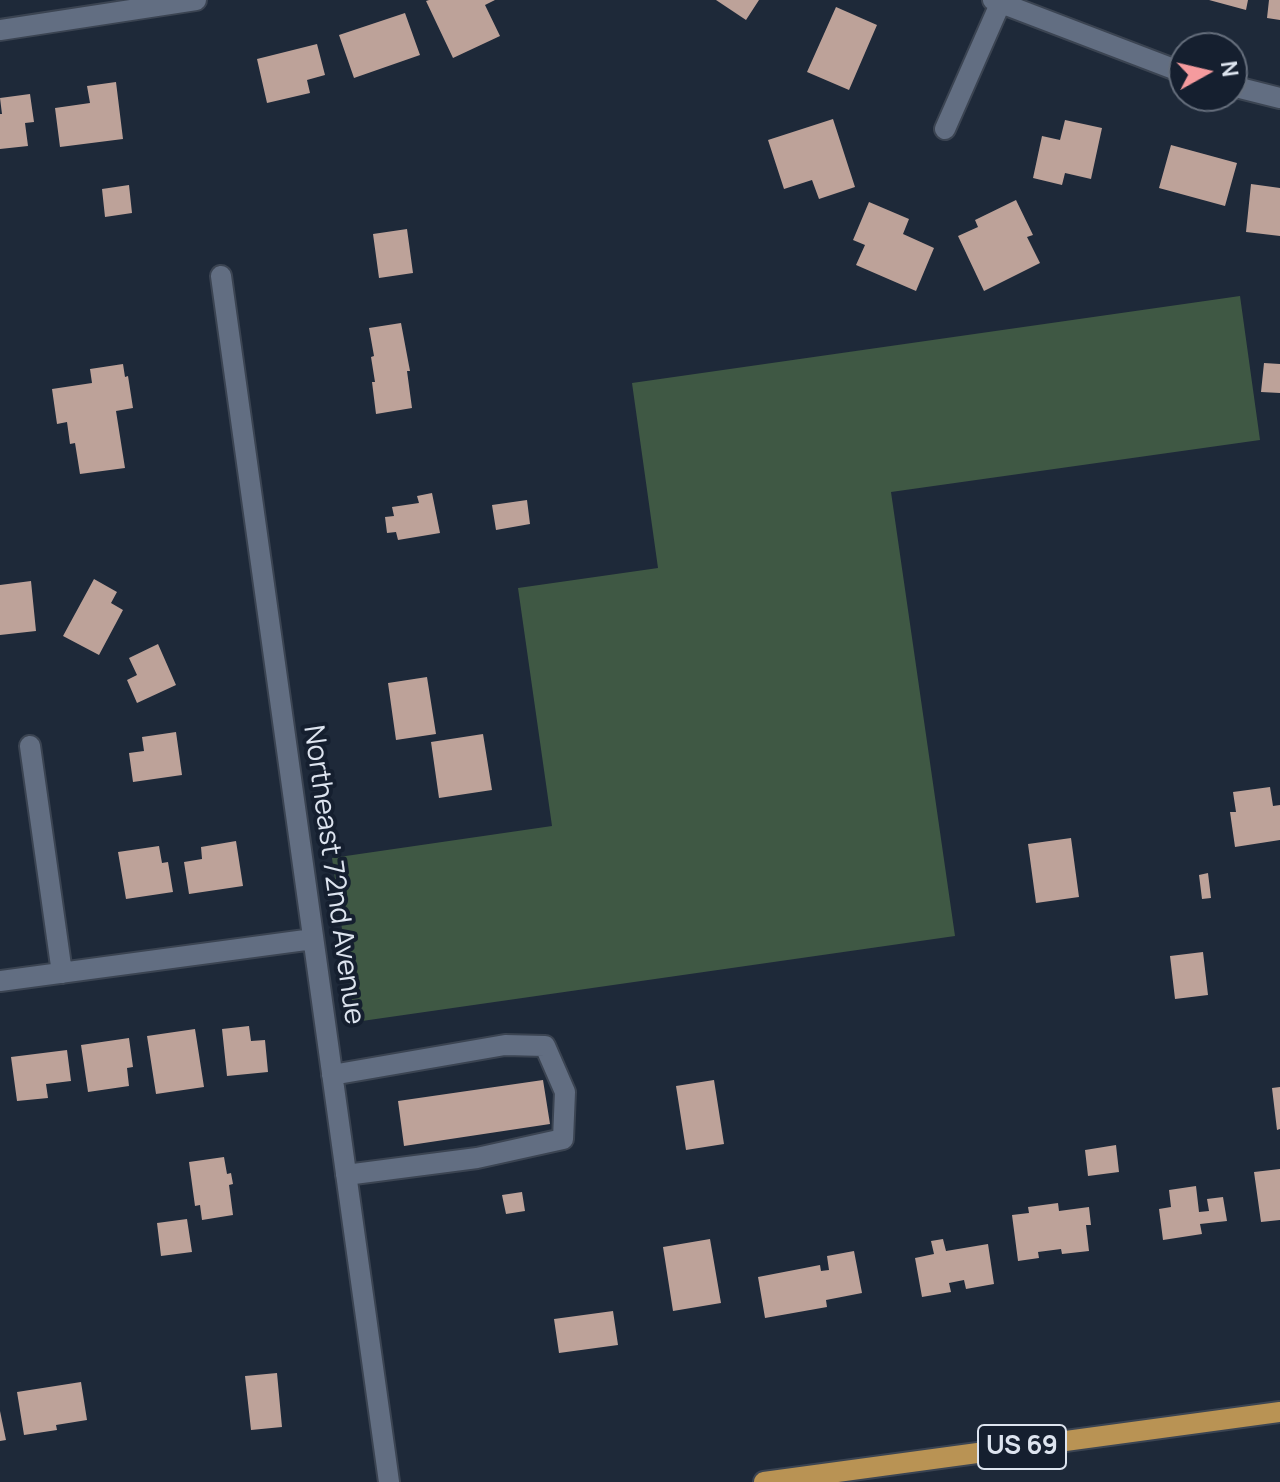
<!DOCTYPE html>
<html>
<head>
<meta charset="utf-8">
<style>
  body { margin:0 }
  #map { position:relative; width:1280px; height:1482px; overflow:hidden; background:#1e2939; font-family:Manrope,sans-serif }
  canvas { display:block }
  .north { position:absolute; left:1168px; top:32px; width:80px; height:80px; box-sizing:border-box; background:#151f2f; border:2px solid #656e7c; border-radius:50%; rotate:82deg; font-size:22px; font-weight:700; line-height:32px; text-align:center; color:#dde4ef }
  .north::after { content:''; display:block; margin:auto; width:28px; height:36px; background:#f59b9e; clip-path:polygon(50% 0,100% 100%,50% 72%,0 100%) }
</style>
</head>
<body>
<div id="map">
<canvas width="1280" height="1482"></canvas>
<div class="north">N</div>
</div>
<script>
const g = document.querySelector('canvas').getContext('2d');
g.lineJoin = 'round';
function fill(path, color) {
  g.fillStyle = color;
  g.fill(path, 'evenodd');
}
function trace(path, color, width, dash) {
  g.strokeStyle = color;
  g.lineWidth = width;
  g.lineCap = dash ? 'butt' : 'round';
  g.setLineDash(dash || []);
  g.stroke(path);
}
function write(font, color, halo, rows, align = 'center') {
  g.font = font + ' Manrope,sans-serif';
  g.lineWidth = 8;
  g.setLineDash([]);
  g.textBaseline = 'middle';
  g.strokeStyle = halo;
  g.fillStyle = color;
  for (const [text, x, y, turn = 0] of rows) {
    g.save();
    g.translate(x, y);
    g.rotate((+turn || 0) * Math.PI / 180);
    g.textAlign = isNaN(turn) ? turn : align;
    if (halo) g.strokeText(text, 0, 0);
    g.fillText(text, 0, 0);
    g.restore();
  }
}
fill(new Path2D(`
  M1240,296L1260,440L891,492L955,936L355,1022L332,858L552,826L518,588L658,568L632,383Z`), '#3f5844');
fill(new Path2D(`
  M429,0H495L485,5L500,36L453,58L426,1Z
  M716,0H759L746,20Z
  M1209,0H1248L1246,10Z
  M1269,0H1280V20L1267,18Z
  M836,7L877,25L849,90L807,72Z
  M405,13L420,55L354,78L339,35Z
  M317,44L325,75L307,80L310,93L267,103L257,59Z
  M116,82L123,139L60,147L55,108L90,103L87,86Z
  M30,94L34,122L25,123L28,146L0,149V114H2L0,98Z
  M833,119L855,187L819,199L812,180L784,189L768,140Z
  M1065,120L1102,128L1091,179L1065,173L1062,185L1033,178L1042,136L1060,140Z
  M1171,145L1237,163L1225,206L1159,188Z
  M1251,184L1280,188V236L1246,232Z
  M129,185L132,213L105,217L102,189Z
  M1016,200L1033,235L1027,237L1040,263L984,291L958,236L978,227L975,220Z
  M869,202L909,219L903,234L934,248L916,291L856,265L865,245L853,240Z
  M407,229L413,273L379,278L373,234Z
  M401,323L410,371H407L412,408L376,414L372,382H375L371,357L374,356L369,328Z
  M1264,363L1280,364V393L1261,392Z
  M123,364L125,377L128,376L133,408L116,411L125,468L80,474L75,443L70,444L67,422L57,424L52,389L92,383L90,369Z
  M432,493L440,533L398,540L396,532L387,533L385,517L394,516L392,507L419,503L417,496Z
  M527,500L530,524L496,530L492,505Z
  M94,579L117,592L111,603L123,610L99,655L63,636Z
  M31,581L36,631L0,635V585Z
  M158,644L176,685L137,703L127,680L137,675L129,658Z
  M427,677L436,734L396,740L388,683Z
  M176,732L182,775L133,782L129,753L144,751L142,737Z
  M483,734L492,790L439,798L431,742Z
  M1270,787L1273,806L1280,805V840L1235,847L1230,812H1236L1233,792Z
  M1071,838L1079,897L1036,903L1028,844Z
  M236,841L243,886L189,894L184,862L202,859L201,847Z
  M159,846L162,863L168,862L173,892L126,899L118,852Z
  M1208,873L1211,898L1202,899L1199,875Z
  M1203,952L1208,995L1175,999L1170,956Z
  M249,1026L251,1041L265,1040L268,1072L227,1076L222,1029Z
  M195,1029L204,1087L156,1094L147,1036Z
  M129,1038L133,1067L127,1068L129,1086L88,1092L81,1045Z
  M67,1050L71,1081L46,1084L48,1098L17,1101L11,1057Z
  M543,1080L550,1124L404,1146L398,1101Z
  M714,1080L724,1144L686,1150L676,1086Z
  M1280,1087V1129L1277,1130L1272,1088Z
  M1116,1145L1119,1172L1088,1176L1085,1150Z
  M224,1157L227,1174L231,1173L233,1184L229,1185L233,1215L202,1220L200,1205L195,1206L189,1162Z
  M1280,1169V1220L1261,1222L1254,1172Z
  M1196,1186L1199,1212L1209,1211L1207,1199L1223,1197L1227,1221L1200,1224L1202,1234L1163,1240L1159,1209L1171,1207L1169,1190Z
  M522,1192L525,1211L506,1214L502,1195Z
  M1058,1203L1059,1211L1089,1207L1091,1225H1086L1089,1251L1062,1254L1061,1249L1038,1252L1039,1258L1018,1261L1012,1215L1029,1213L1028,1207Z
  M187,1219L192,1252L161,1256L157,1223Z
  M710,1239L721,1303L673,1311L663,1247Z
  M943,1239L946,1251L988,1244L994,1284L966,1289L964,1280L949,1283L951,1292L922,1297L915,1258L934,1254L931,1241Z
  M854,1251L862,1293L826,1300L827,1307L765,1318L758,1277L820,1265L821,1271L829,1270L827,1256Z
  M613,1311L618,1345L559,1353L554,1319Z
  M277,1373L282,1427L251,1430L245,1376Z
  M81,1382L87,1420L56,1425L57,1430L24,1435L17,1392Z
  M0,1411L6,1440L0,1441Z`), '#bda299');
const minor = new Path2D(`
  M993,0L1184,73
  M0,30L196,0
  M1232,86L1280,98
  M945,129L1000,4
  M221,276L389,1482
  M30,746L62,973
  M0,981L313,939
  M332,1075L505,1045L545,1046L565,1092L563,1139L477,1158L346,1175`);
const major = new Path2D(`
  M764,1482L1280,1412`);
trace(minor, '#3b4452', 24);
trace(major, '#3b4452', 24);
trace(minor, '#626e82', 20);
trace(major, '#b99354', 20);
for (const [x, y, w] of [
  [1022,1447,88]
]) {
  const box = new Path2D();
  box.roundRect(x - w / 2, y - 22, w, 44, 6);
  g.fillStyle = '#151f2f';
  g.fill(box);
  trace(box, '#dde4ef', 2);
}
write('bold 26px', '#dde4ef', null, [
  ["US 69",1022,1447]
]);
write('28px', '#dde4ef', '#151f2f', [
  ["Northeast 72nd Avenue",333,875,82]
]);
</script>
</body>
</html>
